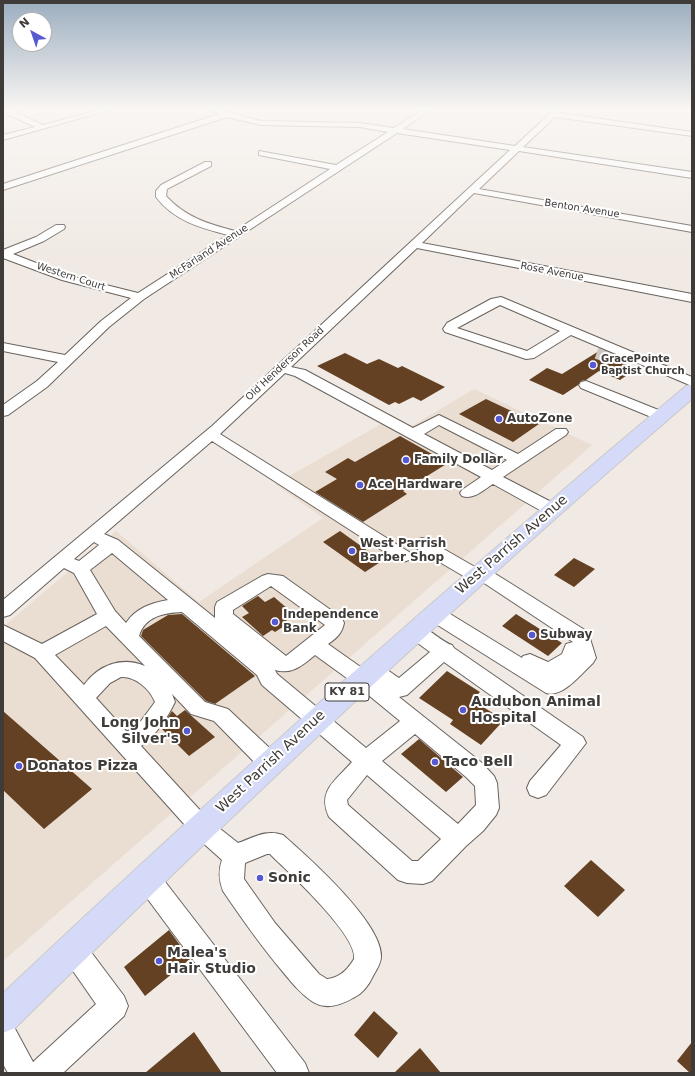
<!DOCTYPE html>
<html>
<head>
<meta charset="utf-8">
<style>
  body { margin:0 }
  #map { position:relative; width:695px; height:1076px; overflow:hidden; background:#f1eae4; font-family:"DejaVu Sans",sans-serif }
  canvas { display:block }
  .frame { position:absolute; inset:0; border:4px solid #3e3b39; pointer-events:none }
  .north { position:absolute; left:12px; top:12px; width:40px; height:40px; box-sizing:border-box; background:#fff; border:1px solid #b2b1b0; border-radius:50%; rotate:320deg; font-size:11px; font-weight:700; line-height:16px; text-align:center; color:#3e3b39 }
  .north::after { content:''; display:block; margin:auto; width:14px; height:18px; background:#5659d1; clip-path:polygon(50% 0,100% 100%,50% 72%,0 100%) }
</style>
</head>
<body>
<div id="map">
<canvas width="695" height="1076"></canvas>
<div class="frame"></div>
<div class="north">N</div>
</div>
<script>
const g = document.querySelector('canvas').getContext('2d');
g.lineJoin = 'round';
function fill(path, color) {
  g.fillStyle = color;
  g.fill(path, 'evenodd');
}
function trace(path, color, width, dash) {
  g.strokeStyle = color;
  g.lineWidth = width;
  g.lineCap = dash ? 'butt' : 'round';
  g.setLineDash(dash || []);
  g.stroke(path);
}
function write(font, color, halo, rows, align = 'center') {
  g.font = font + ' "DejaVu Sans",sans-serif';
  g.lineWidth = 4;
  g.setLineDash([]);
  g.textBaseline = 'middle';
  g.strokeStyle = halo;
  g.fillStyle = color;
  for (const [text, x, y, turn = 0] of rows) {
    g.save();
    g.translate(x, y);
    g.rotate((+turn || 0) * Math.PI / 180);
    g.textAlign = isNaN(turn) ? turn : align;
    if (halo) g.strokeText(text, 0, 0);
    g.fillText(text, 0, 0);
    g.restore();
  }
}
fill(new Path2D(`
  M474,389L592,445L3,961V627L116,531L199,602L323,518L275,484L383,423L400,433Z`), '#eaddd2');
fill(new Path2D(`
  M599,351L613,356L610,358L636,369L620,380L599,371L586,380L581,381L578,385L563,395L529,380L547,368L562,374Z
  M345,353L367,364L379,359L398,368L402,366L445,387L421,401L413,397L399,404L395,402L389,405L317,366Z
  M486,399L539,424L513,442L459,414Z
  M400,436L448,463L403,491L407,494L363,522L315,492L337,479L325,472L348,458L355,462Z
  M340,531L382,561L365,572L323,542Z
  M574,558L595,569L574,587L554,575Z
  M258,596L265,602L274,597L295,615L286,620L289,623L275,632L272,630L263,636L242,617L249,613L242,606Z
  M182,614L255,676L215,704L206,701L141,636L143,630L168,615Z
  M516,614L562,643L548,656L502,626Z
  M447,671L480,692L472,700L504,720L481,745L450,724L453,720L419,698Z
  M185,710L215,737L189,756L161,728L172,711L177,716Z
  M3,711L92,789L44,829L3,790Z
  M419,739L463,777L446,792L401,754Z
  M591,860L625,890L598,917L564,886Z
  M169,930L190,959L145,996L124,967Z
  M374,1011L398,1033L378,1058L354,1035Z
  M194,1032L222,1073H145Z
  M692,1042V1073H690L677,1061Z
  M420,1048L441,1073H394Z`), '#634122');
trace(new Path2D(`
  M597,352L611,357`), '#cdc7c2', 14, [14, 8]);
const minor = new Path2D(`
  M5,109H21L15,112L43,125L102,109H113L3,140V135L35,127L5,113Z
  M208,109H218L261,121L360,123L394,128L423,109H432L403,129L515,146L555,109H563L560,113L692,132V136L555,117L523,147L692,172V178L519,151L479,189L692,226V232L474,193L422,243L692,294V302L417,248L291,367L305,370L413,428L439,415L518,454L556,429H566L568,432L566,435L503,477L559,506L561,510L559,514L553,515L547,514L493,484C483,490 474,500 462,496L460,493L462,490L481,477L295,376L285,373L220,434L409,552L412,556L409,560L403,562L397,560L212,441L104,534L118,540L215,618V607L217,602L262,576L268,574L283,576L342,618L344,623C342,633 337,638 328,644L362,668L364,665C377,660 388,671 399,678L430,652L408,636L405,631L408,626C425,621 437,640 452,645L454,648L583,737L586,743L546,795L538,798L530,795L527,788L530,781L561,745L444,662L407,695L399,697L482,763L494,776L497,783L499,808L496,815L483,831L466,846L432,881L423,884L407,883L398,880L329,817C317,791 335,781 352,762L262,685L257,675L182,612C164,613 145,616 139,636L205,702L228,709L278,756L281,763L278,770L270,772L262,770L214,721L191,714L172,694L175,702C166,720 157,734 141,746L209,820L238,843C254,837 267,829 283,835C308,857 383,923 381,957C381,963 376,971 373,976C369,985 362,994 353,998C341,1005 326,1010 313,1002C301,994 292,983 283,972C261,946 242,919 223,891C219,880 218,871 222,860L193,834L35,658L3,641V625L42,644L97,614L74,573L64,568L10,615L3,617V600L212,426L510,150L397,133L144,299L109,327L47,387L8,415L3,416V405L37,381L58,362L3,351V343L65,355L101,321L131,298L62,280L3,258V250L36,237L56,225H64L65,227L64,229L44,241L13,254L70,276L138,293L228,235C201,228 174,221 156,197V191L161,185L205,162H211V166L167,189L166,196C185,217 208,224 235,231L330,169L259,155V151L336,165L388,132L360,127L261,125L227,117L3,190V184L219,114ZM439,425L507,460L492,470L424,434ZM94,542L99,545L79,561L74,559ZM112,553L168,600C151,603 136,608 126,623L115,611L90,570ZM271,586L325,625L286,656L233,614V610ZM106,626L145,666C122,656 98,665 84,685L55,655ZM315,655L355,684L400,721L366,748L277,674L275,670C292,675 303,665 315,655ZM121,677C135,676 150,689 155,702L141,721L127,732L96,698L110,683ZM415,734L466,777L475,786L476,805L458,824L382,761ZM367,775L441,839L418,861H412L348,805L347,800ZM267,854H270L276,860C293,876 358,937 354,959C348,969 340,978 327,979L319,974L275,923L244,879L245,863Z
  M501,297L692,377V386L571,335L534,358L526,359L445,332L443,329L447,323L491,299ZM500,305L560,331L527,351L457,328Z
  M586,381L666,413L668,416L666,419H656L581,388L579,385L581,382Z
  M422,538L428,540L475,567L480,566L486,568L588,632L596,658L593,663C581,674 563,698 546,693L428,619L426,614L428,609L435,607L442,609L522,658L523,656L530,654L548,662L562,654L566,644L573,642L481,581L476,582L470,580L416,548L413,544L416,540Z
  M147,866L156,870L305,1063L309,1073H277L138,886L135,878L138,870Z
  M73,936L82,940L124,996L128,1006L124,1016L63,1073H8L3,1064V1021L13,1025L33,1062L96,1004L64,958L60,949L64,940Z`);
const major = new Path2D(`
  M692,385V399C458,600 235,812 15,1028L3,1033V993C225,783 452,582 686,386Z`);
trace(minor, '#68625d', 2);
trace(major, '#c9c8c8', 2);
fill(minor, '#fff');
fill(major, '#d4daf7');
const sky = g.createLinearGradient(0, 0, 0, 259);
sky.addColorStop(0, '#9badbf');
sky.addColorStop(0.42, '#f9f6f3');
sky.addColorStop(1, '#f9f6f300');
g.fillStyle = sky;
g.fillRect(0, 0, 695, 259);
for (const [x, y, r, color] of [
  [593,365,4,"#5659d1"],
  [499,419,4,"#5659d1"],
  [406,460,4,"#5659d1"],
  [360,485,4,"#5659d1"],
  [352,551,4,"#5659d1"],
  [275,622,4,"#5659d1"],
  [532,635,4,"#5659d1"],
  [463,710,4,"#5659d1"],
  [187,731,4,"#5659d1"],
  [435,762,4,"#5659d1"],
  [19,766,4,"#5659d1"],
  [260,878,4,"#5659d1"],
  [159,961,4,"#5659d1"]
]) {
  const dot = new Path2D();
  dot.arc(x, y, r, 0, 2 * Math.PI);
  g.fillStyle = color;
  g.fill(dot);
  trace(dot, '#fff', 1.5);
}
write('10px', '#3e3b39', '#fff', [
  ["Benton Avenue",582,209,9],
  ["McFarland Avenue",209,252,-33],
  ["Rose Avenue",552,272,11],
  ["Western Court",71,277,18],
  ["Old Henderson Road",285,364,-43]
]);
write('bold 10px', '#3e3b39', '#fff', [
  ["GracePointe",601,359],
  ["Baptist Church",601,371]
], 'left');
for (const [x, y, w] of [
  [347,692,44]
]) {
  const box = new Path2D();
  box.roundRect(x - w / 2, y - 9, w, 18, 3);
  g.fillStyle = '#fff';
  g.fill(box);
  trace(box, '#3e3b39', 1);
}
write('bold 11px', '#3e3b39', null, [
  ["KY 81",347,692]
]);
write('bold 12px', '#3e3b39', '#fff', [
  ["AutoZone",507,419],
  ["Family Dollar",414,460],
  ["Ace Hardware",368,485],
  ["West Parrish",360,544],
  ["Barber Shop",360,558],
  ["Independence",283,615],
  ["Bank",283,629],
  ["Subway",540,635]
], 'left');
write('14px', '#3e3b39', '#fff', [
  ["West Parrish Avenue",512,545,-41],
  ["West Parrish Avenue",271,762,-43]
]);
write('bold 14px', '#3e3b39', '#fff', [
  ["Audubon Animal",471,702],
  ["Hospital",471,718],
  ["Long John",179,723,"right"],
  ["Silver's",179,739,"right"],
  ["Taco Bell",443,762],
  ["Donatos Pizza",27,766],
  ["Sonic",268,878],
  ["Malea's",167,953],
  ["Hair Studio",167,969]
], 'left');
</script>
</body>
</html>
